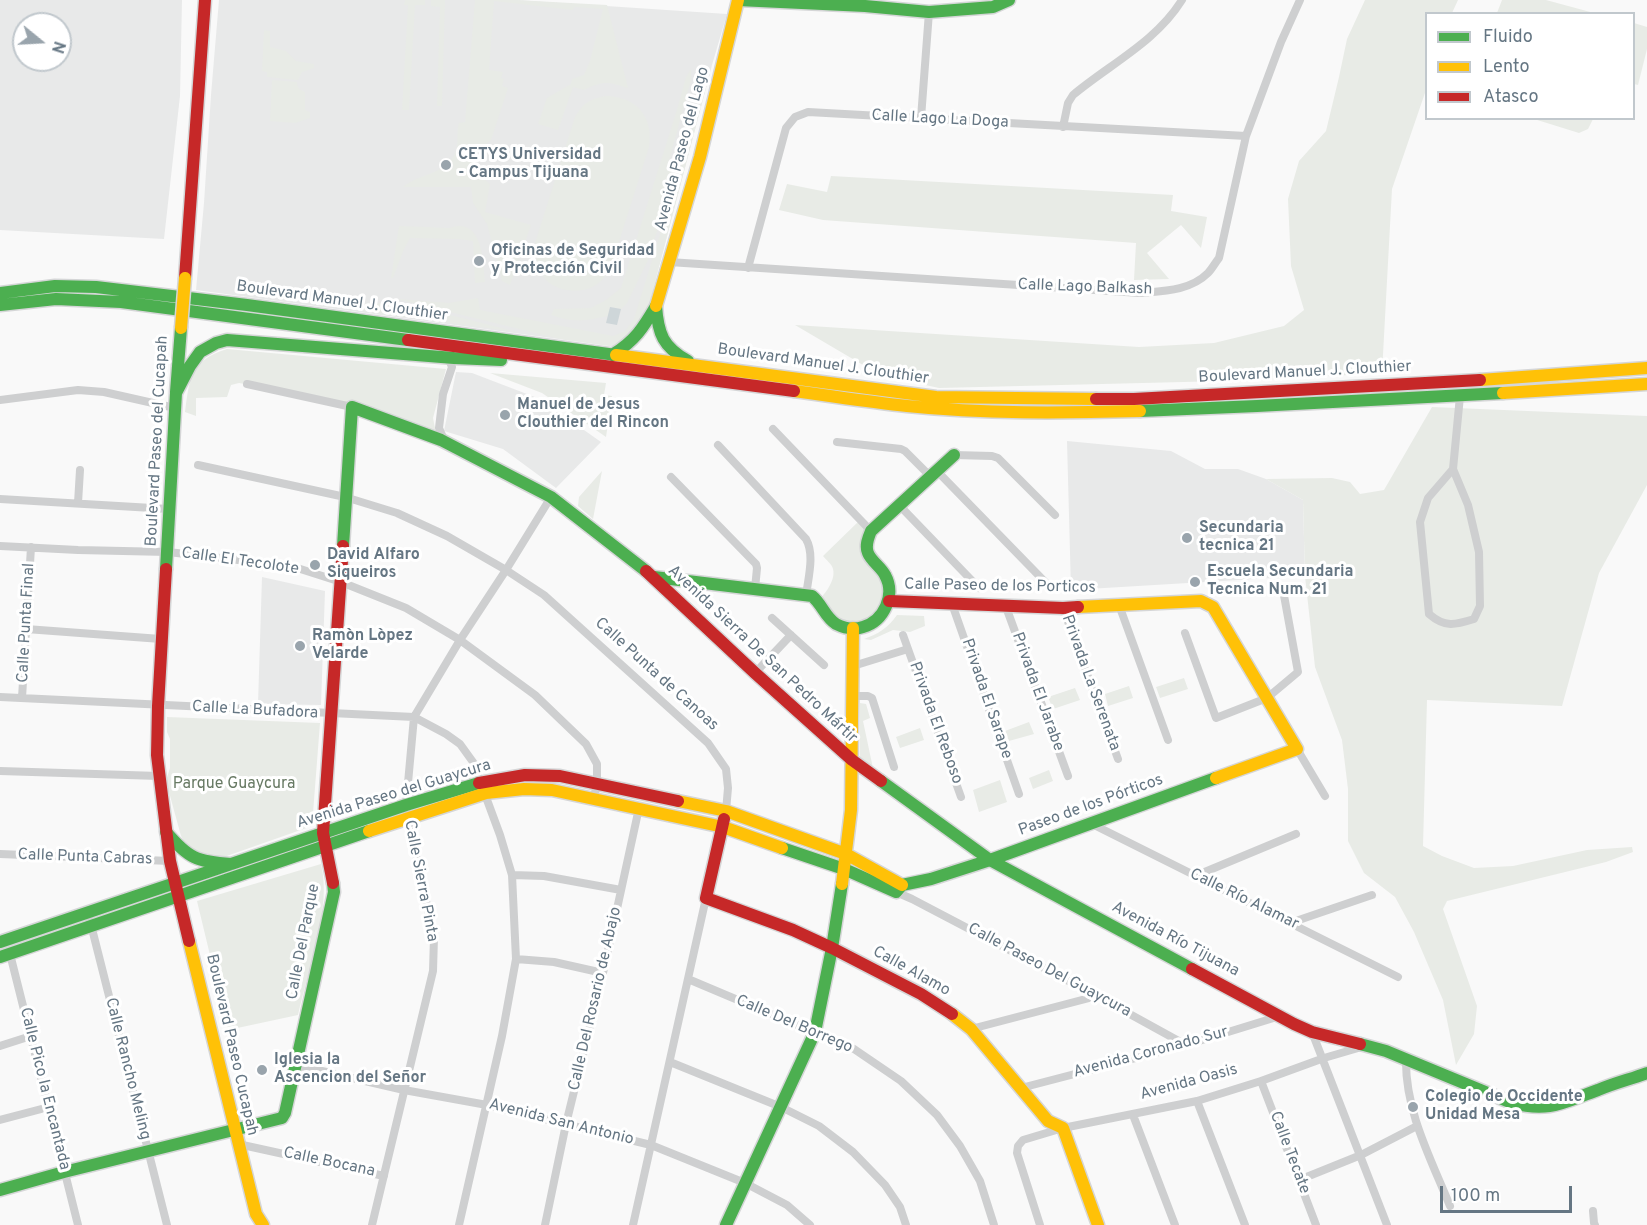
<!DOCTYPE html>
<html>
<head>
<meta charset="utf-8">
<style>
  body { margin:0 }
  #map { position:relative; width:1647px; height:1225px; overflow:hidden; background:#f9f9f9; font-family:Overpass,sans-serif }
  canvas { display:block }
  .legend { position:absolute; left:1425px; top:12px; width:210px; height:108px; box-sizing:border-box; background:#fff; border:2px solid #c1c8cd; margin:0; padding:8px 10px; list-style:none; font-size:18px; color:#657683 }
  .legend li { display:flex; align-items:center; gap:12px; height:30px }
  .legend b { width:30px; border:2px solid #c1c8cd }
  .north { position:absolute; left:12px; top:12px; width:60px; height:60px; box-sizing:border-box; background:#fff; border:2px solid #c1c8cd; border-radius:50%; rotate:108deg; font-size:16px; font-weight:700; line-height:24px; text-align:center; color:#657683 }
  .north::after { content:''; display:block; margin:auto; width:21px; height:27px; background:#99a4ac; clip-path:polygon(50% 0,100% 100%,50% 72%,0 100%) }
  .scale { position:absolute; left:1440px; top:1186px; width:132px; height:27px; box-sizing:border-box; border:3px solid #657683; border-top:0; padding-left:8px; font-size:18px; line-height:21px; white-space:nowrap; color:#657683; -webkit-text-stroke:4px #fff; paint-order:stroke }
</style>
</head>
<body>
<div id="map">
<canvas width="1647" height="1225"></canvas>
<ul class="legend">
<li><b style="height:8px;background:#4caf50"></b>Fluido</li>
<li><b style="height:8px;background:#ffc107"></b>Lento</li>
<li><b style="height:8px;background:#c62828"></b>Atasco</li>
</ul>
<div class="north">N</div>
<div class="scale">100 m</div>
</div>
<script>
const g = document.querySelector('canvas').getContext('2d');
g.lineJoin = 'round';
function fill(path, color) {
  g.fillStyle = color;
  g.fill(path, 'evenodd');
}
function trace(path, color, width, dash) {
  g.strokeStyle = color;
  g.lineWidth = width;
  g.lineCap = dash ? 'butt' : 'round';
  g.setLineDash(dash || []);
  g.stroke(path);
}
function write(font, color, halo, rows, align = 'center') {
  g.font = font + ' Overpass,sans-serif';
  g.lineWidth = 6;
  g.setLineDash([]);
  g.textBaseline = 'middle';
  g.strokeStyle = halo;
  g.fillStyle = color;
  for (const [text, x, y, turn = 0] of rows) {
    g.save();
    g.translate(x, y);
    g.rotate((+turn || 0) * Math.PI / 180);
    g.textAlign = isNaN(turn) ? turn : align;
    if (halo) g.strokeText(text, 0, 0);
    g.fillText(text, 0, 0);
    g.restore();
  }
}
fill(new Path2D(`
  M0,0H182L180,96L164,239L0,230ZM24,24H60V60H24Z
  M219,0H516L727,14L712,65L646,316L615,346H610L196,290L204,203L211,95Z
  M456,372L472,373L540,399L601,442L556,488L503,449L444,431Z
  M1067,441L1171,451L1205,469H1238L1266,479L1303,500L1305,576L1071,590Z
  M262,577L325,591L321,705L258,704Z`), '#e8e9e9');
fill(new Path2D(`
  M405,0H425V5H415L409,110H402L408,5H404Z
  M431,0H445L442,106H437L440,7L431,6Z
  M475,0H516L607,5L628,88C608,82 604,80 584,90L573,87L558,130L538,124L547,98L571,84L572,79L584,75L590,61L603,9L575,7L572,10L494,1L489,70L503,72L501,78L504,79L502,86L508,88L491,140L480,149L477,155L476,165L478,174L490,184L485,212L531,225L510,285L502,281L487,224L473,203L471,187H403C420,173 447,175 456,151C459,142 456,132 459,123L465,122Z
  M1365,0H1458L1452,13L1426,14V90L1392,189L1382,373L1265,380L939,388L880,375L795,325L1139,347L1214,343L1284,326L1304,310L1291,266L1288,199L1299,161L1326,131L1339,77L1347,39Z
  M1502,0H1546L1594,13H1497Z
  M1634,23L1647,27V49L1638,85L1634,84Z
  M264,30L270,31V47L286,51L296,61L314,64V68L302,72L298,80L267,77V72L262,71Z
  M712,65L646,316L642,325L621,345L610,346L560,339L397,299L449,303L478,298L480,310L613,336L625,331L634,319Z
  M691,69V80L669,161L672,164L665,206L648,260L627,303L621,309L610,307L608,316C584,321 575,323 551,315L554,309L591,308L606,300L621,288L676,113L686,77Z
  M272,80L297,82C297,88 300,90 305,92V110L310,112V118L295,123L270,121Z
  M605,96C636,96 654,117 649,147L611,267C609,271 606,276 603,279C589,295 561,294 546,280C537,270 535,256 535,243L575,117C584,102 589,100 605,96Z
  M1534,119H1593L1588,129L1579,133Z
  M831,176L1173,195L1171,211L1207,217L1201,248L1181,225L1147,253L1169,279L1134,280L1136,243L823,220L779,210L787,184L827,192Z
  M399,226L450,228C483,216 483,262 485,282L475,283L473,241L459,239L410,238L404,249L393,278H391Z
  M380,303L454,316L517,332L318,305Z
  M227,349L446,369L433,418L436,433L352,404L239,383L231,385L227,397L196,398V416L185,412C190,378 189,361 227,349Z
  M490,373L606,383L604,395L612,396L606,437L542,393Z
  M1432,407L1647,416V485L1599,573L1562,706L1427,700L1423,846L1442,856L1474,868L1513,866L1587,850L1632,847L1633,852L1606,862L1447,901L1443,909L1477,1006L1474,1034L1456,1065L1443,1000L1414,932L1395,897L1364,873L1348,841V789L1342,740L1315,667L1305,576L1303,500L1266,479L1332,478L1350,482L1360,494L1384,490Z
  M602,471L593,519L578,506L579,497Z
  M860,520L871,531L867,539L890,591L876,620L840,626L818,601C825,594 836,580 833,569C832,564 826,560 823,556Z
  M897,615L924,616L925,626L910,632L893,630L871,640L864,639C878,634 888,628 897,615Z
  M1184,678L1188,689L1160,698L1156,687Z
  M1129,686L1133,698L1108,706L1105,694Z
  M1075,688L1080,700L1053,709L1048,697Z
  M860,703L866,704L870,718L863,721L874,773L860,760Z
  M167,717L320,723L312,826L221,858H213L192,852L186,845L181,836L166,781L170,768V739L167,732Z
  M1029,722L1034,734L1009,741L1005,731Z
  M920,728L924,740L900,748L896,737Z
  M1049,770L1053,781L1033,789L1029,778Z
  M1000,780L1007,802L979,812L973,790Z
  M321,864C332,909 308,970 298,1015L228,1030L197,901Z`), '#e8ebe6');
fill(new Path2D(`
  M610,307L621,309L617,325L606,323Z`), '#ced6d9');
const fast = new Path2D(`
  M738,0L865,6L929,12L993,7L1009,0
  M0,293L55,286L96,287L247,305L616,355
  M0,305L56,299L121,302L408,340
  M656,306C658,334 663,347 688,361
  M612,355C635,341 643,328 656,306
  M176,392L181,328
  M1140,411L1257,406L1503,393
  M343,546L352,407L441,440L551,497L646,571
  M166,569L176,393L190,366L200,352L216,343L227,340L454,358L501,360
  M654,577L812,596C822,604 825,617 836,624C844,628 854,630 863,627C884,621 896,595 885,575C881,567 871,561 868,553C865,546 868,538 871,531L954,455
  M881,781L990,860L1192,969
  M166,832C188,858 197,862 231,864
  M782,848L844,869L896,892L902,885L931,879L990,860L1216,778
  M0,942L406,805L479,783
  M0,957L369,831
  M1360,1044L1386,1051L1512,1103C1550,1113 1564,1102 1598,1090C1614,1083 1631,1079 1647,1073
  M0,1190L64,1172L282,1118L285,1113L334,892L333,883
  M726,1225L815,1032L832,948L842,884`);
const slow = new Path2D(`
  M656,306L700,157L738,0
  M616,355L936,397L1096,399
  M1480,380L1647,368
  M794,391C832,396 869,402 907,406C984,414 1063,413 1140,411
  M1503,393L1647,384
  M1078,607L1201,601L1213,607L1297,749L1216,778
  M678,801L726,811L846,854L902,885
  M369,831L486,793L524,789L552,790L723,827L782,848
  M842,884L851,810L853,628
  M189,941L256,1214L263,1225
  M952,1014L971,1029L1048,1121L1063,1128L1098,1225`);
const jam = new Path2D(`
  M185,278L205,0
  M408,340L794,391
  M1096,399H1134L1480,380
  M166,569L158,706L157,755L170,861L189,941
  M646,571L755,673L852,760L881,781
  M889,601L1063,608L1078,607
  M479,783L525,775L560,776L678,801
  M724,819L706,898L793,930L832,948L921,994L952,1014
  M333,883L323,833L343,546
  M1192,969L1294,1024L1312,1032L1360,1044`);
trace(fast, '#d5d6d7', 15);
trace(slow, '#d5d6d7', 15);
trace(jam, '#d5d6d7', 15);
trace(new Path2D(`
  M921,118L929,12
  M1063,127L1068,103L1073,95C1110,64 1156,42 1182,0
  M669,262L1140,293C1163,291 1190,291 1208,273C1212,269 1215,263 1219,258L1246,136L1281,42L1300,0
  M748,268L786,128L795,117L808,112L1246,136
  M247,384L352,407
  M0,400L78,390L104,392L175,408
  M773,429L871,531
  M445,442L439,428L443,394L452,367L448,357
  M837,442L901,449L905,451L930,476
  M718,445L806,539C815,555 808,578 806,596
  M954,455L992,456L998,458L1055,515
  M198,465L345,497L397,513L447,536L506,570L544,595L708,743L726,769L728,788L726,811
  M1453,469L1428,498L1420,522L1429,614C1445,628 1455,625 1474,619L1480,606L1479,552L1468,505L1453,469L1460,396
  M936,470L1048,585
  M671,477L756,564L757,568L755,589
  M0,499L169,509
  M78,503L80,470
  M899,505L979,588
  M0,546L78,550L168,552L291,566L341,582L406,608L460,640L535,695L586,744L597,764V783L594,798
  M952,604L1019,794
  M1119,605L1168,740
  M1006,607L1068,776
  M1063,608L1118,759
  M772,618L824,665
  M26,629L161,639
  M1185,633L1216,718L1267,698L1298,672L1283,590
  M903,635L961,797
  M853,666L908,649
  M755,673L791,635
  M853,696H868L872,698L894,767
  M0,697L414,717L446,734L460,744L473,762L500,835L512,875L516,959L502,1036L459,1225
  M22,698L31,547
  M1297,749L1325,796
  M0,771L159,776
  M1090,823L1398,977
  M0,854L170,861
  M512,875L544,876L621,890
  M1195,876L1296,834
  M896,892L912,899L1097,996L1186,1045
  M88,913L167,1225
  M1290,923L1372,895
  M10,954L78,1225
  M516,959L554,962L603,973
  M688,979L854,1049L901,1081L937,1115L960,1146L980,1181L994,1225
  M971,1029L1097,996
  M1312,1032L1387,1225
  M0,1046L31,1036
  M1406,1059C1405,1111 1431,1159 1450,1206
  M670,1062L781,1107L819,1126L853,1152L885,1185L900,1207L906,1225
  M296,1065L404,1090L487,1105L651,1145L745,1183L787,1205L810,1225
  M1261,1081L1316,1225
  M1021,1088L1186,1045L1280,1016
  M1197,1101L1245,1225
  M1133,1115L1175,1225
  M0,1120L49,1107
  M238,1144L384,1176
  M1299,1180L1361,1155L1417,1126
  M1593,1211L1594,1223L1595,1225
  M372,1225L433,971L434,937L408,819L406,805L414,717L460,640L506,570L551,497
  M545,1225L566,1124L603,973L639,808
  M633,1225L706,898
  M1040,1225L1017,1153L1018,1146L1023,1140L1063,1128L1197,1101L1261,1081L1324,1058L1365,1046`), '#cecfd0', 8);
trace(fast, '#4caf50', 12);
trace(slow, '#ffc107', 12);
trace(jam, '#c62828', 12);
const slowBridge = new Path2D(`
  M181,328L185,278`);
trace(slowBridge, '#d5d6d7', 15, []);
trace(slowBridge, '#ffc107', 12);
for (const [x, y, r, color] of [
  [446,165,6,"#99a4ac"],
  [479,261,6,"#99a4ac"],
  [505,415,6,"#99a4ac"],
  [1187,538,6,"#99a4ac"],
  [315,565,6,"#99a4ac"],
  [1195,582,6,"#99a4ac"],
  [300,646,6,"#99a4ac"],
  [262,1070,6,"#99a4ac"],
  [1413,1107,6,"#99a4ac"]
]) {
  const dot = new Path2D();
  dot.arc(x, y, r, 0, 2 * Math.PI);
  g.fillStyle = color;
  g.fill(dot);
  trace(dot, '#fff', 2);
}
write('16px', '#657683', '#fff', [
  ["Calle Lago La Doga",940,120,3],
  ["Avenida Paseo del Lago",683,149,-75],
  ["Calle Lago Balkash",1085,288,2],
  ["Boulevard Manuel J. Clouthier",342,302,8],
  ["Boulevard Manuel J. Clouthier",823,365,8],
  ["Boulevard Manuel J. Clouthier",1305,373,-3],
  ["Boulevard Paseo del Cucapah",158,441,-87],
  ["Calle El Tecolote",240,562,8],
  ["Calle Paseo de los Porticos",1000,587,1],
  ["Calle Punta Final",27,623,-87],
  ["Avenida Sierra De San Pedro Mártir",762,655,43],
  ["Calle Punta de Canoas",656,675,42],
  ["Privada La Serenata",1090,683,70],
  ["Privada El Jarabe",1037,692,70],
  ["Privada El Sarape",986,699,71],
  ["Calle La Bufadora",255,711,3],
  ["Privada El Reboso",935,723,70],
  ["Avenida Paseo del Guaycura",394,795,-17],
  ["Paseo de los Pórticos",1091,806,-20],
  ["Calle Punta Cabras",85,858,2],
  ["Calle Sierra Pinta",420,881,79],
  ["Calle Río Alamar",1244,900,26],
  ["Avenida Río Tijuana",1175,940,28],
  ["Calle Del Parque",304,942,-79],
  ["Calle Paseo Del Guaycura",1049,971,28],
  ["Calle Alamo",911,972,29],
  ["Calle Del Rosario de Abajo",596,999,-77],
  ["Calle Del Borrego",794,1025,23],
  ["Boulevard Paseo Cucapah",231,1045,77],
  ["Avenida Coronado Sur",1151,1053,-15],
  ["Calle Rancho Meling",127,1069,76],
  ["Avenida Oasis",1189,1083,-15],
  ["Calle Pico la Encantada",44,1089,76],
  ["Avenida San Antonio",561,1123,14],
  ["Calle Tecate",1289,1153,69],
  ["Calle Bocana",329,1163,12]
]);
write('bold 16px', '#657683', '#fff', [
  ["CETYS Universidad",458,156],
  ["- Campus Tijuana",458,174],
  ["Oficinas de Seguridad",491,252],
  ["y Protección Civil",491,270],
  ["Manuel de Jesus",517,406],
  ["Clouthier del Rincon",517,424],
  ["Secundaria",1199,529],
  ["tecnica 21",1199,547],
  ["David Alfaro",327,556],
  ["Siqueiros",327,574],
  ["Escuela Secundaria",1207,573],
  ["Tecnica Num. 21",1207,591],
  ["Ramòn Lòpez",312,637],
  ["Velarde",312,655],
  ["Iglesia la",274,1061],
  ["Ascencion del Señor",274,1079],
  ["Colegio de Occidente",1425,1098],
  ["Unidad Mesa",1425,1116]
], 'left');
write('16px', '#687a64', '#fff', [
  ["Parque Guaycura",234,785]
]);
</script>
</body>
</html>
